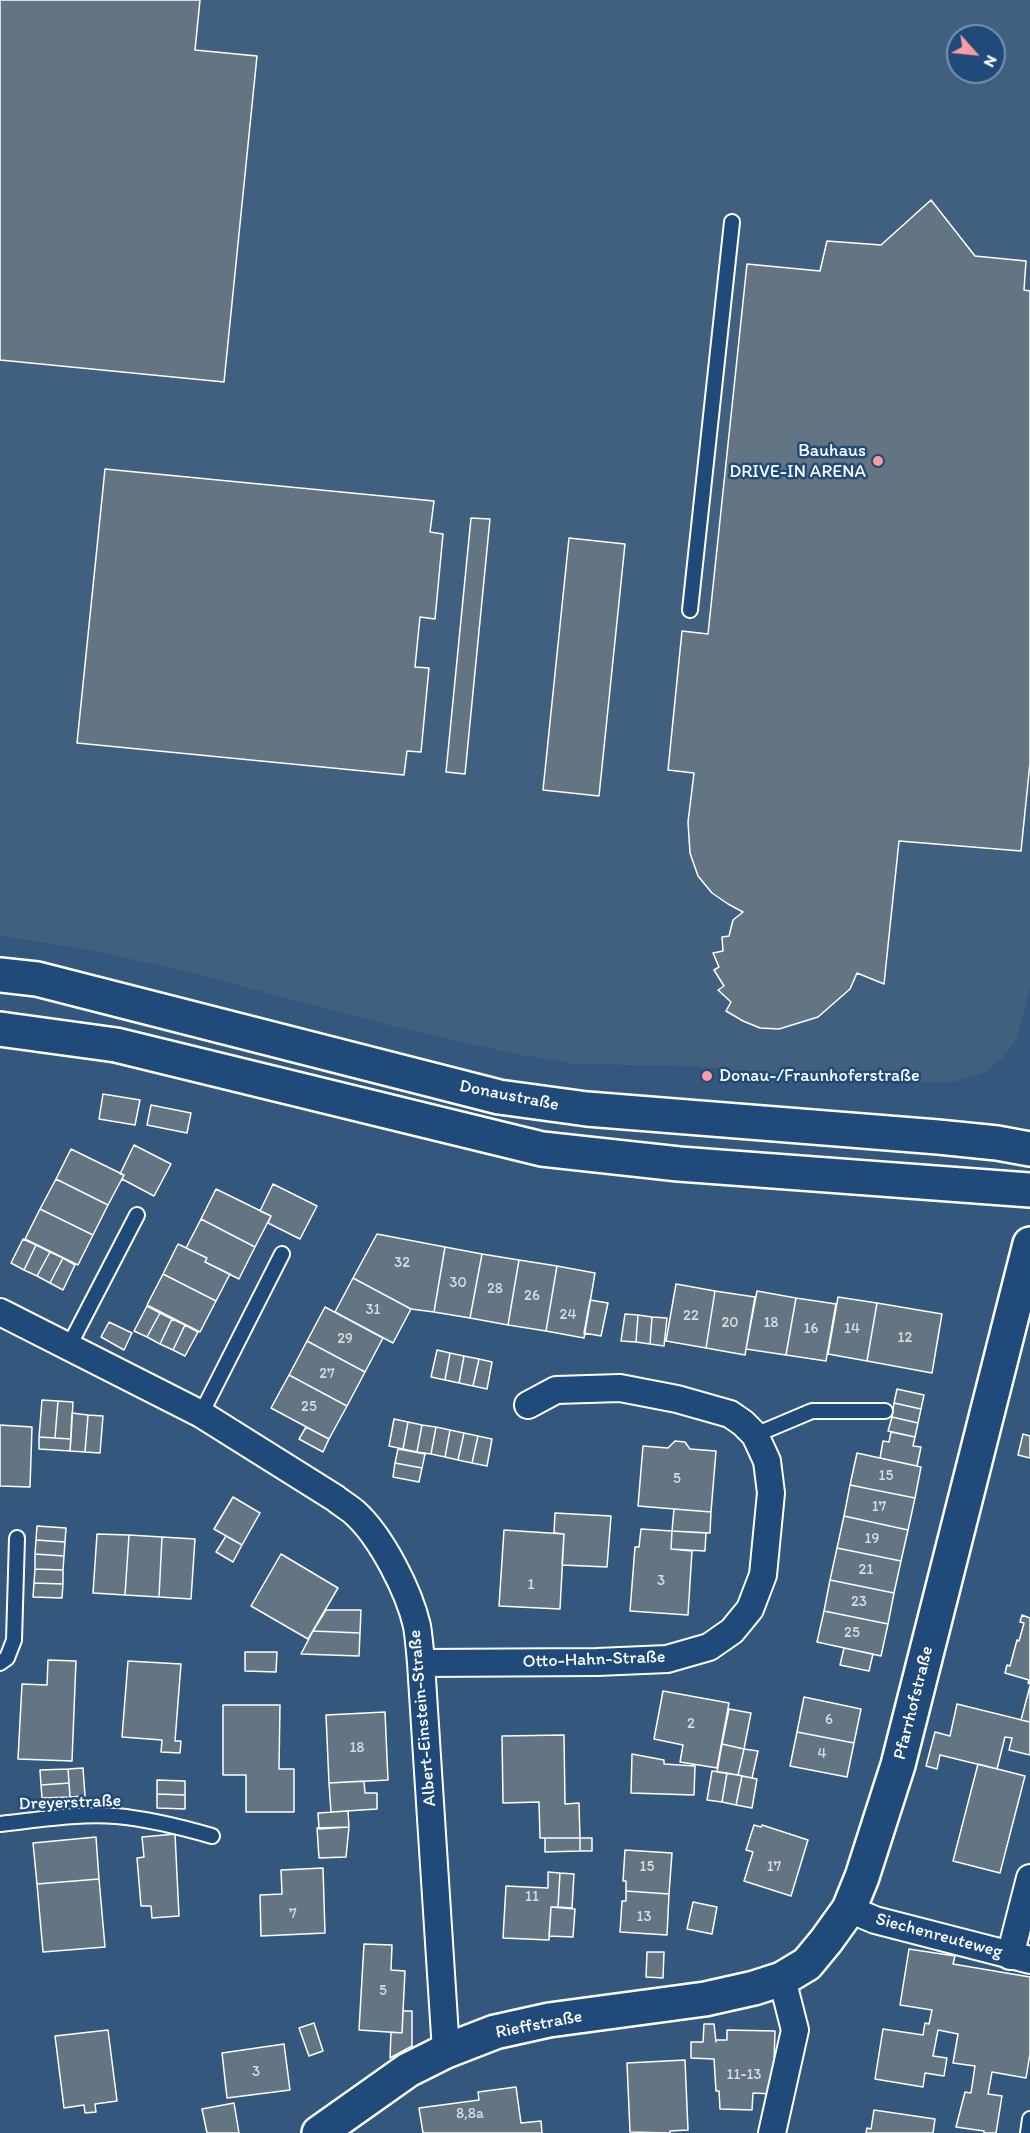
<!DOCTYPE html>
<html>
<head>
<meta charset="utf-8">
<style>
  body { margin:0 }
  #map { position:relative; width:1030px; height:2133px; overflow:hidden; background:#33577d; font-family:Itim,sans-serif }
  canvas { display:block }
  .north { position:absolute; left:946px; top:24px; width:60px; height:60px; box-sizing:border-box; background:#1f4a7a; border:2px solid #7992af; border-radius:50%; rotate:117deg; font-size:16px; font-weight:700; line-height:24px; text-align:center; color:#fff }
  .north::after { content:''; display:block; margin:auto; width:21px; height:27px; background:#ff9aa2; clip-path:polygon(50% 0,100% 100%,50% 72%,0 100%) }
</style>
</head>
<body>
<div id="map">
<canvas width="1030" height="2133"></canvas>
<div class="north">N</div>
</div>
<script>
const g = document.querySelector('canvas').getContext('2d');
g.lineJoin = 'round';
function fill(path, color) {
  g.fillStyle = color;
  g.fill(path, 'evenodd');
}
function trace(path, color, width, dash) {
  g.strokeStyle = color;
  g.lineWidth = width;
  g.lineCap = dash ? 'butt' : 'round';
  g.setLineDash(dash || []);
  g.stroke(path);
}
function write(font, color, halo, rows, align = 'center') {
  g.font = font + ' Itim,sans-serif';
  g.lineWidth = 5;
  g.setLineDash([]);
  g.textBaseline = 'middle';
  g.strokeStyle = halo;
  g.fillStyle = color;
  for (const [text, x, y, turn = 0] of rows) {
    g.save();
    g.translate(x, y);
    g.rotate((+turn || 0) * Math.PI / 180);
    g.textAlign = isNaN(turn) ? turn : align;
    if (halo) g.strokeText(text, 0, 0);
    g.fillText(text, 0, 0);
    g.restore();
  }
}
fill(new Path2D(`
  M0,0H1030V988L1016,1040L1002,1059L985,1072L972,1077L952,1082L931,1083L860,1080L688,1066L576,1064L515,1054L392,1026L184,971L91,950L0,936ZM958,36H994V72H958Z`), '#41607f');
const building = new Path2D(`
  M0,0H200L195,50L257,56L224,382L0,360Z
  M931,200L975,256L1026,261L1024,290L1030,291V763L1021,851L899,841L884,984L857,973L850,989L818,1017L779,1029L760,1028L743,1021L726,1011L731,1002L718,990L724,986L714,970L719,967L713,953L723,951L722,937L729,936L733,920L743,912L728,904L712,893L698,876L690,853L688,822L694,773L668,770L682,631L708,634L747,264L820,271L827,241L881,245Z
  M105,469L434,501L430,532L443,534L435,619L420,617L415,667L429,668L421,752L407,751L404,775L77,743Z
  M471,518L490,519L465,774L446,772Z
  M569,538L625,544L599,796L543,790Z
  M103,1094L140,1100L135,1125L99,1119Z
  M151,1105L191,1113L187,1133L147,1125Z
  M134,1145L171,1164L154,1196L122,1179L124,1175L120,1174Z
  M71,1149L124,1175L108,1205L56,1179Z
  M56,1179L108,1205L93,1235L40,1209Z
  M273,1184L317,1206L300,1239L268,1223L271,1216L260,1211Z
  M216,1189L271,1216L255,1247L201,1219Z
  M40,1209L93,1235L78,1265L25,1239Z
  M201,1219L255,1247L239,1279L205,1262L207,1258L186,1248Z
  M377,1234L445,1247L434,1312L411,1309L353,1278Z
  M23,1239L36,1245L24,1270L11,1263Z
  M178,1244L207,1258L205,1262L230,1274L216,1301L163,1274Z
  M36,1245L50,1252L37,1276L24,1270Z
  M445,1247L482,1254L470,1318L434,1312Z
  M50,1252L63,1258L50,1283L37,1276Z
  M482,1254L519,1260L508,1325L470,1318Z
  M63,1258L75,1265L63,1290L50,1283Z
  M519,1260L557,1266L546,1331L508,1325Z
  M557,1266L595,1273L584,1338L546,1331Z
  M163,1274L216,1301L200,1332L147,1305Z
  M353,1278L411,1309L393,1343L335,1312Z
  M676,1284L715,1291L706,1348L666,1341Z
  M715,1291L755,1297L745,1355L706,1348Z
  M757,1291L796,1298L786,1355L746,1349Z
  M838,1297L877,1303L867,1361L828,1354Z
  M796,1298L836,1304L826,1361L786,1355Z
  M590,1300L608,1303L601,1336L584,1333Z
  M877,1303L942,1314L932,1373L867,1361Z
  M147,1306L160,1313L147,1337L134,1331Z
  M325,1307L383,1338L365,1372L307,1341Z
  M160,1313L172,1319L160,1344L147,1337Z
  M625,1314L638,1315L636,1342L621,1341Z
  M638,1315L652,1317L650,1344L636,1342Z
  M652,1317L667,1318L664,1346L650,1344Z
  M172,1319L185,1325L173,1350L160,1344Z
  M109,1322L132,1333L124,1350L101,1337Z
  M185,1325L198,1332L185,1356L173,1350Z
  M307,1341L365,1372L347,1406L289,1375Z
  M437,1350L450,1353L445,1380L431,1377Z
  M450,1353L464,1356L459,1383L445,1380Z
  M464,1356L479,1359L473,1386L459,1383Z
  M479,1359L492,1362L487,1389L473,1386Z
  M289,1375L347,1406L329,1439L271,1408Z
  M897,1389L924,1395L921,1409L894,1403Z
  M42,1400L58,1401L55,1438L39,1437Z
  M58,1401L73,1402L71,1439L55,1438Z
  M894,1403L921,1409L918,1423L892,1417Z
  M72,1413L88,1415L85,1452L70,1451Z
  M88,1415L103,1416L100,1453L85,1452Z
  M892,1417L918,1423L915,1437L888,1431Z
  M394,1419L408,1422L403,1449L389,1446Z
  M408,1422L422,1425L417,1452L403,1449Z
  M0,1425L32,1427L30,1487L0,1486Z
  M422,1425L436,1427L431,1454L417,1452Z
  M306,1427L329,1439L323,1452L299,1439Z
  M436,1427L450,1430L445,1457L431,1454Z
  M450,1430L464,1433L458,1460L445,1457Z
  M891,1432L915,1437L913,1446L921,1447L917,1466L880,1458L883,1441L889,1442Z
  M464,1433L478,1436L472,1463L458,1460Z
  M1023,1434L1030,1436V1458L1018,1455Z
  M478,1436L492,1439L487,1466L472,1463Z
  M39,1437L71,1439L70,1451L39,1449Z
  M675,1441L685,1442L690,1449L716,1451L711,1512L638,1506L643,1446L668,1448Z
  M398,1449L425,1454L422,1468L395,1463Z
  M857,1453L921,1467L915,1498L850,1485Z
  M395,1463L422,1468L419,1482L393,1477Z
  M850,1485L915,1498L908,1530L844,1516Z
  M233,1497L260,1513L242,1545L214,1529Z
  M674,1509L711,1512L710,1533L672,1531Z
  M555,1513L611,1516L607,1567L562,1565L564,1534L554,1533Z
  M844,1516L908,1530L901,1561L837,1548Z
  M37,1526L66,1528L65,1542L36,1540Z
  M641,1529L672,1531L671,1549L692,1551L688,1615L630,1611L635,1547H639Z
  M504,1530L564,1534L560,1609L499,1606Z
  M672,1531L706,1533L705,1551L671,1549Z
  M97,1534L129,1535L125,1595L93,1593Z
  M129,1535L162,1537L159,1597L125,1595Z
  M226,1536L242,1545L233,1562L216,1552Z
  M162,1537L195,1539L191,1599L159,1597Z
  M36,1540L65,1542L64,1556L35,1554Z
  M837,1548L901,1561L894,1593L830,1580Z
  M35,1554L64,1556L63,1570L35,1569Z
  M281,1554L338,1588L308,1639L251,1606Z
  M35,1569L63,1570V1584L34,1583Z
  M830,1580L894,1593L888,1624L824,1611Z
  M34,1583L63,1584L62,1598L33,1597Z
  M326,1610H361L360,1633L313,1631Z
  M824,1611L888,1624L881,1656L817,1642Z
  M1022,1615L1030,1618V1684L1028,1683L1029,1680L1005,1673L1007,1665L1010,1666L1017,1640L1019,1641L1024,1623L1020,1622Z
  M313,1631L360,1633L359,1656L301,1654Z
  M844,1648L873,1654L869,1671L840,1665Z
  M245,1652H277L276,1672L245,1671Z
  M48,1660L76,1661L72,1761L18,1759L22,1684L47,1685Z
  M128,1661L181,1664L175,1741H181L180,1753L161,1752L162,1740L122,1737Z
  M1030,1686V1722L1021,1720Z
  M663,1691L729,1703L717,1768L680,1762L683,1745L654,1739Z
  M804,1697L861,1709L854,1743L797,1732Z
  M957,1704L1030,1722V1755L1009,1750L1012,1738L1005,1737L997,1769L940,1755L937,1769L926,1766L935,1732L950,1736Z
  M223,1705H280L279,1769H294V1812H246V1775H223Z
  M729,1709L751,1713L744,1749L722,1744Z
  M385,1712L388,1780L329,1783L326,1715Z
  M797,1732L854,1743L847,1777L790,1766Z
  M564,1735L565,1804L579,1803L580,1838H540L539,1802L503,1803L502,1736Z
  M722,1744L744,1749L738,1775L717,1772Z
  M744,1749L758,1751L752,1778L738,1775Z
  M632,1754L664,1760V1764L695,1766L694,1795L631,1793Z
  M978,1764L1025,1776L1000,1873L953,1861Z
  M83,1768L85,1796L70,1797L68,1769Z
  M68,1769L69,1783L41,1785L40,1770Z
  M712,1771L727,1773L722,1802L707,1800Z
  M727,1773L742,1776L736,1805L722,1802Z
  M742,1776L757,1779L752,1808L736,1805Z
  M157,1780L185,1781V1795L157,1794Z
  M364,1781L365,1793H377V1809L331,1812L329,1783Z
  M69,1783L70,1797L42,1798L41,1785Z
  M157,1794L185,1795V1809L157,1808Z
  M348,1811L349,1827L319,1829L318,1813Z
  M754,1825L761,1827L762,1825L808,1840L791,1896L744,1881L753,1852L746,1850Z
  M349,1827L346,1857L319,1858L317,1828Z
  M175,1834L179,1916L152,1918L151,1906H141L137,1858L144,1857L142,1837Z
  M96,1837L99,1879L37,1884L33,1843Z
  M545,1838H580V1851L545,1852Z
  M580,1838H592V1851H580Z
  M625,1850L672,1853L669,1894L626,1891V1881H623Z
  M323,1868L325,1933L261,1936L260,1895L282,1894L281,1870Z
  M548,1872L560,1873L558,1907H551L549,1940L503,1938L506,1886L548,1888Z
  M560,1873L574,1874L572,1908L558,1907Z
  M99,1879L105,1947L43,1952L37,1884Z
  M626,1891L669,1894L667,1935L620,1932L622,1901H626Z
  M693,1902L717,1907L712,1934L687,1929Z
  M551,1907L575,1909L573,1937L549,1936Z
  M364,1944L392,1945L391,1970L405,1971L402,2033L359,2030Z
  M909,1949L955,1956L953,1964L1030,1977V2054L1026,2078L992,2072L988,2094L1002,2096L996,2133H984V2131L956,2127L965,2092L971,2093L975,2066L953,2063L958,2034L938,2030L933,2056L947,2058L944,2076L925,2073L923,2087L875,2079L883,2029L923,2035L925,2023L929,2024L932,2010L900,2005Z
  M647,1952H664L663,1978L646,1977Z
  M403,2011H412V2046L390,2058L391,2032L402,2033Z
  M314,2023L323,2051L309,2056L299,2028Z
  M704,2024H714L716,2042V2040H727V2030L775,2031L773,2094L753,2093L752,2110L720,2109L719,2091H716L714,2059L691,2058V2042H703Z
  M108,2030L117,2101L95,2104L96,2112L85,2113L84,2105L64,2108L55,2036Z
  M284,2044L290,2090L227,2098L222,2053Z
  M685,2060L688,2130L670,2131V2133L630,2132L627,2063Z
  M516,2087L521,2123L541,2121L542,2133H423L419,2108L479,2100L478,2092Z
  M234,2103L239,2133H207L202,2109Z
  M874,2110L935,2119L933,2133H866L867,2128L871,2129Z`);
fill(building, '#637583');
trace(building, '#fff', 1.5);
const lane = new Path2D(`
  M690,610L732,222
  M69,1346L137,1215
  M201,1414L282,1254
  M755,1435L812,1411H885
  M0,1663L7,1658L14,1640L17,1538
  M0,1824C38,1820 78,1813 116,1816C149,1819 181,1827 212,1836
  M1028,2133L1030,2119`);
const street = new Path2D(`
  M0,1312L201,1414L335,1498C341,1503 348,1507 354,1512C381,1536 409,1591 417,1626C419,1638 420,1651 421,1663L446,2051
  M421,1663L597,1662L667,1659L709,1647L732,1631L750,1609L763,1575L771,1493L767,1461L755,1435L743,1423L730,1414L677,1399L620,1388L556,1390L528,1405
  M849,1909L875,1920L1030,1960
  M1010,1956L1030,1878
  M772,2133L795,2030L782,1979`);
const secondary = new Path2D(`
  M0,975L37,979L499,1097L587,1109L938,1137L997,1143L1030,1149
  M0,1029L116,1045L542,1149L679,1164L1030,1190
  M319,2133L408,2070L446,2051L495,2032L549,2020L705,1999L754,1988L782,1979L807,1964L826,1941L849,1909L862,1877L898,1765L1030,1244`);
trace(lane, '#fff', 18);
trace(street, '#fff', 30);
trace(secondary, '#fff', 38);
trace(lane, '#1f4a7a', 14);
trace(street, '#1f4a7a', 26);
trace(secondary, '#1f4a7a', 33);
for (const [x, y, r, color] of [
  [878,461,6,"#ff9aa2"],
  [707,1076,6,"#ff9aa2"]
]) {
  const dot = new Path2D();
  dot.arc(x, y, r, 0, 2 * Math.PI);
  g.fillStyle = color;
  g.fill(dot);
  trace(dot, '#1f4a7a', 2);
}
write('15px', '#d8dce0', null, [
  ["32",402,1263],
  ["30",458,1283],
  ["28",495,1289],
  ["26",532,1296],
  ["31",373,1310],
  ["24",568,1315],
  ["22",691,1316],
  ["20",730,1323],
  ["18",771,1323],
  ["16",811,1329],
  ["14",852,1329],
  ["12",905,1338],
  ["29",345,1339],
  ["27",327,1374],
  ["25",309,1407],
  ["15",886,1476],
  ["5",677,1479],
  ["17",879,1507],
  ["19",872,1539],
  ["21",866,1570],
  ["3",661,1581],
  ["1",531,1585],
  ["23",859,1602],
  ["25",852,1633],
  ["6",829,1720],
  ["2",691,1724],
  ["18",357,1748],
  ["4",822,1754],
  ["15",647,1867],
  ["17",774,1867],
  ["11",532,1897],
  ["7",293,1914],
  ["13",644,1917],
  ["5",383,1991],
  ["3",256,2072],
  ["11-13",744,2075],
  ["8,8a",470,2114]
]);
write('18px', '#fff', '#1f4a7a', [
  ["Bauhaus",866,451],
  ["DRIVE-IN ARENA",866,472],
  ["Donau-/Fraunhoferstraße",719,1076,"left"]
], 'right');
write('18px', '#fff', '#1f4a7a', [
  ["Donaustraße",509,1096,11],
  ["Otto-Hahn-Straße",594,1660,-2],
  ["Pfarrhofstraße",914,1703,-76],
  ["Albert-Einstein-Straße",423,1718,-95],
  ["Dreyerstraße",70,1803,-2],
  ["Siechenreuteweg",939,1936,15],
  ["Rieffstraße",539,2025,-11]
]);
</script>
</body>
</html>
